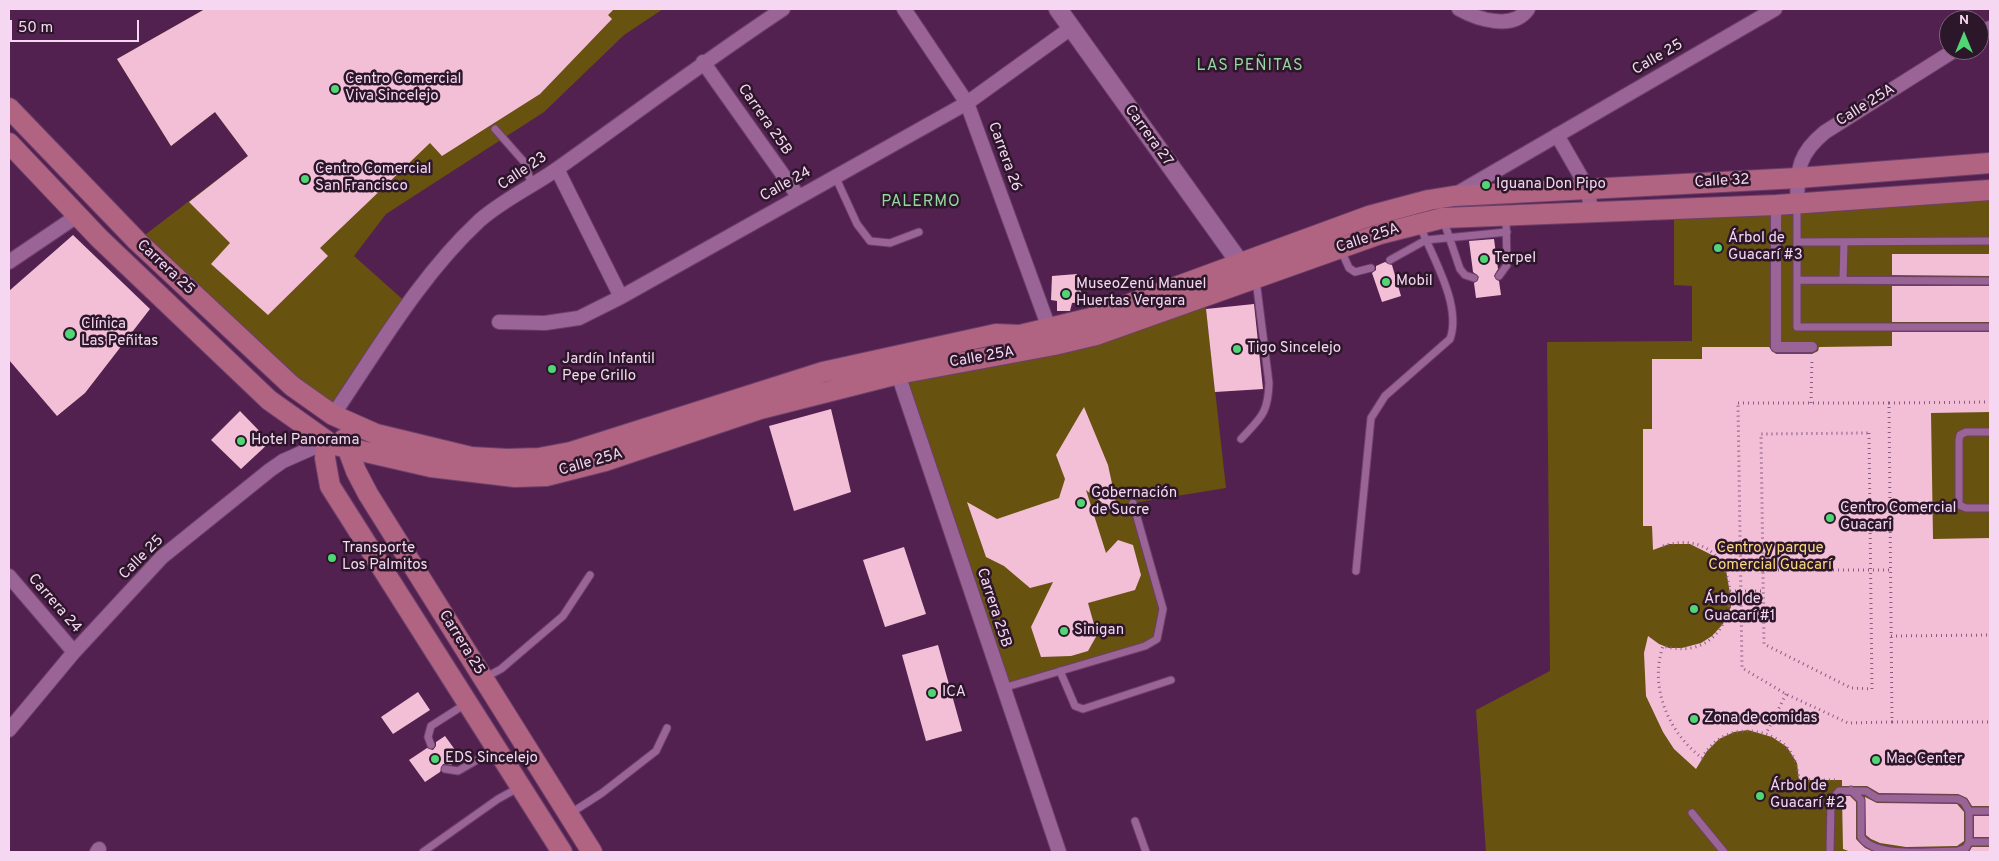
<!DOCTYPE html>
<html>
<head>
<meta charset="utf-8">
<style>
  body { margin:0 }
  #map { position:relative; width:1999px; height:861px; overflow:hidden; background:#532150; font-family:Overpass,sans-serif }
  canvas { display:block }
  .frame { position:absolute; inset:0; border:10px solid #f5d7f2; pointer-events:none }
  .north { position:absolute; left:1939px; top:10px; width:50px; height:50px; box-sizing:border-box; background:#2c162a; border:1px solid #7c637a; border-radius:50%; rotate:0deg; font-size:14px; font-weight:700; line-height:20px; text-align:center; color:#f5d7f2 }
  .north::after { content:''; display:block; margin:auto; width:18px; height:22px; background:#4fd675; clip-path:polygon(50% 0,100% 100%,50% 72%,0 100%) }
  .scale { position:absolute; left:10px; top:20px; width:129px; height:22px; box-sizing:border-box; border:2px solid #f5d7f2; border-top:0; padding-left:6px; font-size:15px; line-height:18px; white-space:nowrap; color:#f5d7f2; -webkit-text-stroke:4px #2c162a; paint-order:stroke }
</style>
</head>
<body>
<div id="map">
<canvas width="1999" height="861"></canvas>
<div class="frame"></div>
<div class="north">N</div>
<div class="scale">50 m</div>
</div>
<script>
const g = document.querySelector('canvas').getContext('2d');
g.lineJoin = 'round';
function fill(path, color) {
  g.fillStyle = color;
  g.fill(path, 'evenodd');
}
function trace(path, color, width, dash) {
  g.strokeStyle = color;
  g.lineWidth = width;
  g.lineCap = dash ? 'butt' : 'round';
  g.setLineDash(dash || []);
  g.stroke(path);
}
function write(font, color, halo, rows, align = 'center') {
  g.font = font + ' Overpass,sans-serif';
  g.lineWidth = 5;
  g.setLineDash([]);
  g.textBaseline = 'middle';
  g.strokeStyle = halo;
  g.fillStyle = color;
  for (const [text, x, y, turn = 0] of rows) {
    g.save();
    g.translate(x, y);
    g.rotate((+turn || 0) * Math.PI / 180);
    g.textAlign = isNaN(turn) ? turn : align;
    if (halo) g.strokeText(text, 0, 0);
    g.fillText(text, 0, 0);
    g.restore();
  }
}
fill(new Path2D(`
  M205,9H663L624,35L544,112L386,214L354,256L409,305L333,415L137,241L248,156L215,112L171,146L117,59Z
  M1990,190V852H1486L1476,710L1550,671L1547,342L1692,341V286L1674,285V208Z
  M1200,297L1206,309L1226,488L1133,503L1163,609L1157,639L1145,646L1003,688L898,374Z`), '#685210');
fill(new Path2D(`
  M205,9H614L608,15L612,19L540,94L442,156L430,143L320,248L328,256L268,315L211,264L230,243L189,202L248,156L215,112L171,146L117,59Z
  M73,235L150,309L85,393L57,416L9,360V291Z
  M1494,239L1498,269L1494,276L1499,281L1501,295L1476,298L1474,283L1479,277L1473,272L1469,241Z
  M1892,254H1990V276L1892,275Z
  M1385,262L1392,265L1401,296L1382,302L1372,273L1376,270V266Z
  M1077,274L1083,302L1072,303L1070,311H1057V301L1051,300L1052,276Z
  M1892,286H1990V322H1892Z
  M1254,304L1263,389L1215,392L1206,309Z
  M1892,332H1990V412L1931,413L1933,539L1990,538V806H1972L1967,798L1958,794L1879,793L1867,786H1842V780H1799L1797,763L1787,747L1772,737L1748,730L1734,732L1719,739L1707,751L1696,769L1674,749L1663,732L1646,696L1644,653L1648,636L1659,644L1669,648H1682L1701,643L1712,636L1723,624L1731,607V599L1726,570L1716,557L1690,544H1669L1653,550L1652,526H1643V429H1652V359H1702V347H1769L1776,354H1812L1818,351L1819,347L1892,346Z
  M1084,407L1108,465L1119,516L1086,490L1106,553L1118,540L1133,545L1141,575L1135,590L1088,603L1097,635L1088,651L1071,656L1041,657L1031,627L1053,582L1030,588L1004,566L986,557L967,502L997,519L1059,498L1065,479L1056,455Z
  M831,409L851,492L794,511L769,426Z
  M240,411L270,442L241,469L211,440Z
  M904,547L926,614L885,627L863,560Z
  M938,645L962,731L926,741L902,655Z
  M418,692L430,710L393,734L381,717Z
  M445,736L461,758L451,765L443,764L440,772L425,782L409,760L427,748L433,750L436,746V742Z
  M1842,796H1850L1856,802V839L1865,848L1874,852H1851L1843,849Z
  M1865,797L1877,803L1957,804L1964,812V841L1957,846L1906,847L1880,843L1871,839L1866,835Z
  M1974,816H1990V837H1974Z
  M1972,847H1990V852H1969Z`), '#f3bfd7');
const service = new Path2D(`
  M495,129L525,163L532,186
  M835,176L857,224L870,241L890,243L919,232
  M1797,204V327H1990
  M1443,219L1460,269L1465,275L1474,278
  M1798,242L1990,241
  M1341,250L1349,268L1355,272L1371,268
  M1390,260L1426,240L1507,232
  M1499,276L1507,265L1506,217
  M1798,280L1990,281
  M1843,280L1844,242
  M1990,432H1966L1960,435L1959,440V505L1966,508H1990
  M1241,439C1261,417 1268,414 1269,383L1256,280
  M1356,571L1371,418L1385,396L1450,339C1462,306 1433,258 1420,226
  M1060,671L1075,706L1083,709L1171,680
  M486,677L501,669L563,616L590,575
  M1003,688L1145,646L1157,639L1163,609L1133,503
  M431,745L428,737L431,726L467,703
  M445,769L458,771L496,749
  M1851,790L1861,800V837C1875,859 1934,851 1958,851L1966,848L1969,842H1990
  M1969,811V842
  M571,813L602,793L656,751L667,728
  M1692,813L1724,852
  M1135,821L1146,852
  M423,852L498,799L518,788
  M1830,852L1831,801L1839,791H1866L1877,798L1958,799L1964,802L1969,811H1990`);
const pedestrian = new Path2D(`
  M1776,205V347H1812`);
const minor = new Path2D(`
  M904,9L967,103L1049,328
  M1459,9C1477,19 1513,31 1528,9
  M1979,35L1990,28
  M703,62L798,196
  M1557,135L1588,189L1591,211
  M557,169L621,297
  M1456,194L1775,9
  M1797,204C1798,169 1797,155 1825,132L1955,50
  M9,262L77,216
  M499,322L545,323L579,318L621,297L967,103L1071,28
  M898,374L1059,852
  M333,415C378,349 420,276 479,221C501,201 533,186 557,169C633,115 706,60 783,9
  M9,576L74,652
  M9,730L74,652L162,557L270,470L283,461L326,442
  M97,852L99,849`);
const tertiary = new Path2D(`
  M1058,9L1240,263`);
const secondary = new Path2D(`
  M9,108L137,241L292,386L333,415L376,434L471,457L507,459L539,458L571,452L823,372L996,334L1020,335L1091,318L1369,216L1429,200L1454,196L1798,178L1990,163
  M9,143L99,238L269,400L331,444L431,467L515,477L546,476L605,461L760,409L898,374L1054,345L1096,335L1380,234L1443,218L1776,205L1990,190
  M344,439L356,471L368,494L592,852
  M326,442L325,458L330,486L562,852`);
trace(service, '#6b406a', 9);
trace(pedestrian, '#6b406a', 12);
trace(minor, '#6b406a', 16);
trace(tertiary, '#6b406a', 20);
trace(secondary, '#6b406a', 22);
trace(new Path2D(`
  M1738,403H1889L1892,722L1848,723L1786,694L1742,668Z
  M1811,403L1812,358
  M1889,403L1990,402
  M1869,433L1872,689L1851,688L1764,644L1761,434Z
  M1663,546C1752,518 1752,671 1663,646C1649,687 1668,732 1702,758C1716,734 1739,726 1766,734
  M1763,570H1890
  M1730,591H1763
  M1891,636L1990,635
  M1786,694L1766,734C1788,742 1797,757 1799,780H1835
  M1892,722H1990`), '#885c85', 3, [1, 4]);
trace(service, '#9b6497', 7);
trace(pedestrian, '#9b6497', 10);
trace(minor, '#9b6497', 14);
trace(tertiary, '#9b6497', 18);
trace(secondary, '#b16382', 20);
for (const [x, y, r, color] of [
  [335,89,5,"#4fd675"],
  [305,179,5,"#4fd675"],
  [1486,185,5,"#4fd675"],
  [1718,248,5,"#4fd675"],
  [1484,259,5,"#4fd675"],
  [1386,282,5,"#4fd675"],
  [1066,294,5,"#4fd675"],
  [70,334,6,"#4fd675"],
  [1237,349,5,"#4fd675"],
  [552,369,5,"#4fd675"],
  [241,441,5,"#4fd675"],
  [1081,503,5,"#4fd675"],
  [1830,518,5,"#4fd675"],
  [332,558,5,"#4fd675"],
  [1694,609,5,"#4fd675"],
  [1064,631,5,"#4fd675"],
  [932,693,5,"#4fd675"],
  [1694,719,5,"#4fd675"],
  [435,759,5,"#4fd675"],
  [1876,760,5,"#4fd675"],
  [1760,796,5,"#4fd675"]
]) {
  const dot = new Path2D();
  dot.arc(x, y, r, 0, 2 * Math.PI);
  g.fillStyle = color;
  g.fill(dot);
  trace(dot, '#2c162a', 2);
}
write('15px', '#f5d7f2', '#2c162a', [
  ["Calle 25",1658,58,-30],
  ["Calle 25A",1866,106,-32],
  ["Carrera 25B",764,120,55],
  ["Carrera 27",1148,136,54],
  ["Carrera 26",1004,157,70],
  ["Calle 23",523,172,-34],
  ["Calle 32",1722,182,-3],
  ["Calle 24",786,185,-29],
  ["Calle 25A",1368,239,-18],
  ["Carrera 25",165,268,43],
  ["Calle 25A",982,358,-10],
  ["Calle 25A",591,463,-16],
  ["Calle 25",142,558,-45],
  ["Carrera 24",54,604,49],
  ["Carrera 25B",993,608,72],
  ["Carrera 25",461,643,58]
]);
write('15px', '#f5d7f2', '#2c162a', [
  ["Centro Comercial",345,80],
  ["Viva Sincelejo",345,97],
  ["Centro Comercial",315,170],
  ["San Francisco",315,187],
  ["Iguana Don Pipo",1496,185],
  ["Árbol de",1728,239],
  ["Guacarí #3",1728,256],
  ["Terpel",1494,259],
  ["Mobil",1396,282],
  ["MuseoZenú Manuel",1076,285],
  ["Huertas Vergara",1076,302],
  ["Clínica",81,325],
  ["Las Peñitas",81,342],
  ["Tigo Sincelejo",1247,349],
  ["Jardín Infantil",562,360],
  ["Pepe Grillo",562,377],
  ["Hotel Panorama",251,441],
  ["Gobernación",1091,494],
  ["de Sucre",1091,511],
  ["Centro Comercial",1840,509],
  ["Guacari",1840,526],
  ["Transporte",342,549],
  ["Los Palmitos",342,566],
  ["Árbol de",1704,600],
  ["Guacarí #1",1704,617],
  ["Sinigan",1074,631],
  ["ICA",942,693],
  ["Zona de comidas",1704,719],
  ["EDS Sincelejo",445,759],
  ["Mac Center",1886,760],
  ["Árbol de",1770,787],
  ["Guacarí #2",1770,804]
], 'left');
write('15px', '#fcd97c', '#2c162a', [
  ["Centro y parque",1770,549],
  ["Comercial Guacarí",1770,566]
]);
g.letterSpacing = '1px';
write('16px', '#95d6a1', '#2c162a', [
  ["LAS PEÑITAS",1250,67],
  ["PALERMO",921,203]
]);
g.letterSpacing = '0px';
</script>
</body>
</html>
